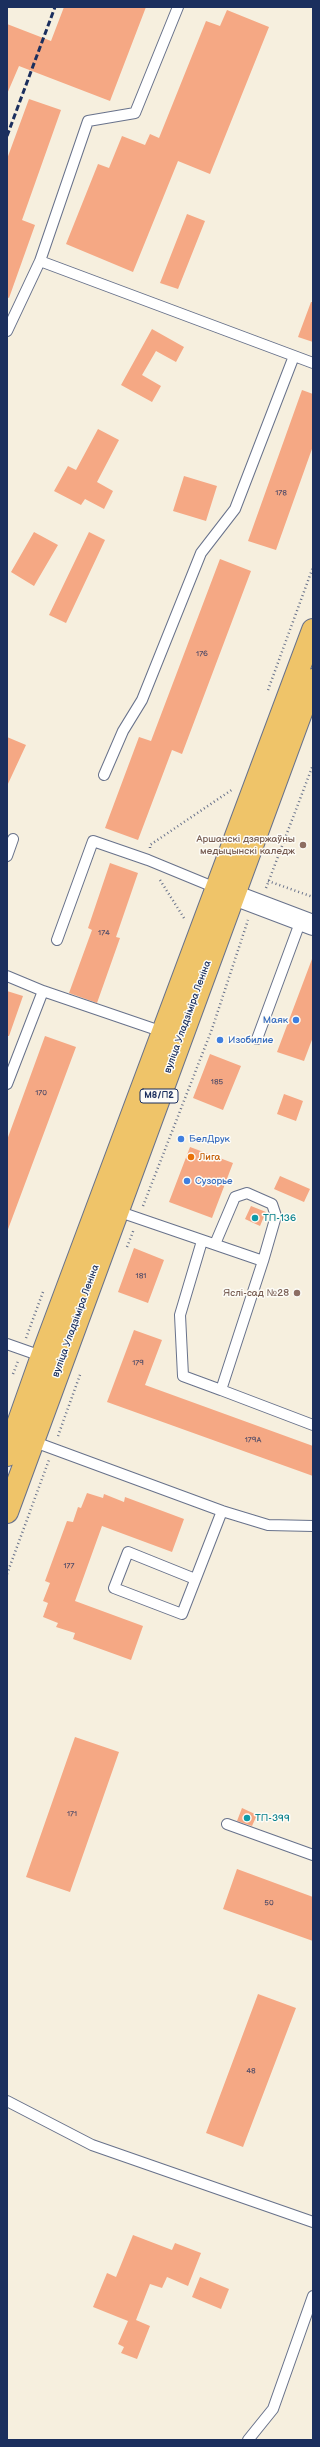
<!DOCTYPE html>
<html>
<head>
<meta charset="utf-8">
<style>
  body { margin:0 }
  #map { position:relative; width:320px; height:2447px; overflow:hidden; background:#f6efde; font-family:"Balsamiq Sans",sans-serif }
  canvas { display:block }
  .frame { position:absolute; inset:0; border:8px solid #1b2f5e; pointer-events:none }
</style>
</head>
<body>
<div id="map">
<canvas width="320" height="2447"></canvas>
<div class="frame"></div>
</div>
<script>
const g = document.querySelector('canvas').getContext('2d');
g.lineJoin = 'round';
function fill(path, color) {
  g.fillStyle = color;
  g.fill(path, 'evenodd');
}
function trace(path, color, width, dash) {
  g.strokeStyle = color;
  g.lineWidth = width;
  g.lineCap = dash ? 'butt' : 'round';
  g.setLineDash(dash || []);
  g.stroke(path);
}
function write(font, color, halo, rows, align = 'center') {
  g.font = font + ' "Balsamiq Sans",sans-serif';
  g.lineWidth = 3;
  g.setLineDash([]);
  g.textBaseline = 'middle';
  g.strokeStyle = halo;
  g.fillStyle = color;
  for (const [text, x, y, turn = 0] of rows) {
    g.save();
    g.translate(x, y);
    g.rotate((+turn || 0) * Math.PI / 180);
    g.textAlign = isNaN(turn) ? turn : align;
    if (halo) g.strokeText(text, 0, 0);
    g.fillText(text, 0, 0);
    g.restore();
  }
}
fill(new Path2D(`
  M64,7H146L110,101L19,66L7,94V24L51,41Z
  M227,10L269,27L210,174L178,161L133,272L66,244L98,164L109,168L122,136L145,145L150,134L159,138L206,21L220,26Z
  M29,99L61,110L22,220L35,225L9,298L7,297V159Z
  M187,214L205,221L178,289L160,283Z
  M311,302H313V342L298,337Z
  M152,329L184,347L176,362L156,351L142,375L161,386L152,402L121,385Z
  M302,390L313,394V446L276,550L248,541Z
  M98,429L119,440L97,482L113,491L104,509L85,499L81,505L54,491L68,466L76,470Z
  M184,476L217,486L206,521L173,511Z
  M34,532L58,545L34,586L11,572Z
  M89,532L105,540L66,623L49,615Z
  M220,559L251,571L182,754L172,750L138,840L105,828L139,737L151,741Z
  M7,737L26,745L7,786Z
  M110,863L138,873L116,937L120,938L97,1003L69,993L92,930L88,928Z
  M312,959L313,1037L304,1061L277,1052Z
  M7,991L23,996L9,1036H7Z
  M45,1036L76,1047L7,1232V1140Z
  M210,1054L241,1066L223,1110L193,1098Z
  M284,1094L303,1101L296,1121L277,1114Z
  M190,1147L233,1163L212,1218L169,1202Z
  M280,1176L310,1189L304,1202L274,1189Z
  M251,1206L266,1212L260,1226L245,1219Z
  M134,1248L164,1260L148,1303L118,1292Z
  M134,1330L162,1340L145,1385L313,1446V1476L107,1402Z
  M87,1493L103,1498L104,1494L124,1502L125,1497L184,1519L172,1552L102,1526L75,1601L143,1626L131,1660L73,1639L75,1633L56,1627L58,1623L43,1617L48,1603L43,1601L50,1583L45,1581L67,1521L73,1522L78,1507L81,1508Z
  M75,1737L119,1752L70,1892L26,1877Z
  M242,1808L257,1815L252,1826L237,1821Z
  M237,1869L313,1897V1941L223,1909Z
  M258,1994L296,2008L243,2147L206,2133Z
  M133,2235L172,2250L175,2243L201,2253L188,2286L167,2277L162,2288L150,2284L136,2320L150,2326L137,2359L121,2353L124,2347L118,2344L128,2321L93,2307L107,2273L116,2277Z
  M200,2277L229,2289L221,2309L192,2297Z`), '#f5a884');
const lane = new Path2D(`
  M178,7L135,113L88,121L40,261L313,363
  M7,331L40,261
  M104,775L123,731L142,700L201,553L235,509L294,356
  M7,856L13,839
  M57,940L93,841L148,860L216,888
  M7,976L43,991
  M257,1039L301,920
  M7,1084L43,991L163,1032
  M117,1211L263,1261L221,1390L313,1425
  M202,1241L180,1315L183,1376L221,1390
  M215,1244L235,1197L247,1193L272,1204L276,1216L263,1261
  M7,1344L44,1357
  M32,1441L222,1511L268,1525L313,1526
  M195,1579L128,1552L114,1588L182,1614L222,1511
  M227,1824L313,1855
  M7,2101L92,2145L313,2222
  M248,2440L273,2409L313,2296`);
const street = new Path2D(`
  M218,889L313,925`);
const primary = new Path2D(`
  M7,1455L42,1356L313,630
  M7,1512L313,680`);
trace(lane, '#68728b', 12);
trace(street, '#68728b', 22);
trace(primary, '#68728b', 24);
trace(new Path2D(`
  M268,690L313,567
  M150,848V845L233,789
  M160,880L184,918
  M268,881L313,897
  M266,888L313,765
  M143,1206L212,1029L248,920
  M127,1247L134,1229
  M26,1338L43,1292
  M13,1374L18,1361
  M58,1436L81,1372
  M7,1574L49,1460`), '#68728b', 2.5, [1, 3]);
trace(lane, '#fff', 10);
trace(street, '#fff', 20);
trace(primary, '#efc469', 22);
trace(new Path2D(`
  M7,136L55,7`), '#1b2f5e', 3, [6, 3]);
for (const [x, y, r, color] of [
  [303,845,4,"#8d6e63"],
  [296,1020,4,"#3f7fe0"],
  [220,1040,4,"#3f7fe0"],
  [181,1139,4,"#3f7fe0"],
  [191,1157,4,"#e8710a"],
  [187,1181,4,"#3f7fe0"],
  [255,1218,4,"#0f9aa8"],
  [297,1293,4,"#8d6e63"],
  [247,1818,4,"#0f9aa8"]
]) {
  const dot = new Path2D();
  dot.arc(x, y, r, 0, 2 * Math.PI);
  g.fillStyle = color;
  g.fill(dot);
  trace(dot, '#fdfcf7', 1.5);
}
write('8px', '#524d68', null, [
  ["178",281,493],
  ["176",202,654],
  ["174",104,933],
  ["185",217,1082],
  ["170",41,1093],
  ["181",141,1276],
  ["179",138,1363],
  ["179А",253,1440],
  ["177",69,1566],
  ["171",72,1814],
  ["50",269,1903],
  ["48",251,2071]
]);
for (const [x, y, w] of [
  [159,1096,38]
]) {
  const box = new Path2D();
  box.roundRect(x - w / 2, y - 7, w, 14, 3);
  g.fillStyle = '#fdfcf7';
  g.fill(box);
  trace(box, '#1b2f5e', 1);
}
write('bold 9px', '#1b2f5e', null, [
  ["М8/П2",159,1096]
]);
write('10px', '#785e54', '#fdfcf7', [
  ["Аршанскі дзяржаўны",295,839],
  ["медыцынскі каледж",295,851],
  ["Яслі-сад №28",289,1293]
], 'right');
write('10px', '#1b2f5e', '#fdfcf7', [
  ["вуліца Уладзіміра Леніна",188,1017,-70],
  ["вуліца Уладзіміра Леніна",76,1321,-70]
]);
write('10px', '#366cbe', '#fdfcf7', [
  ["Маяк",288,1020,"right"],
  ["Изобилие",228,1040],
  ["БелДрук",189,1139],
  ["Сузорье",195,1181]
], 'left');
write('10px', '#c56008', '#fdfcf7', [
  ["Лига",199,1157]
], 'left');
write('10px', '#0d838f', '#fdfcf7', [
  ["ТП-136",263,1218],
  ["ТП-399",255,1818]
], 'left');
</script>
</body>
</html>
